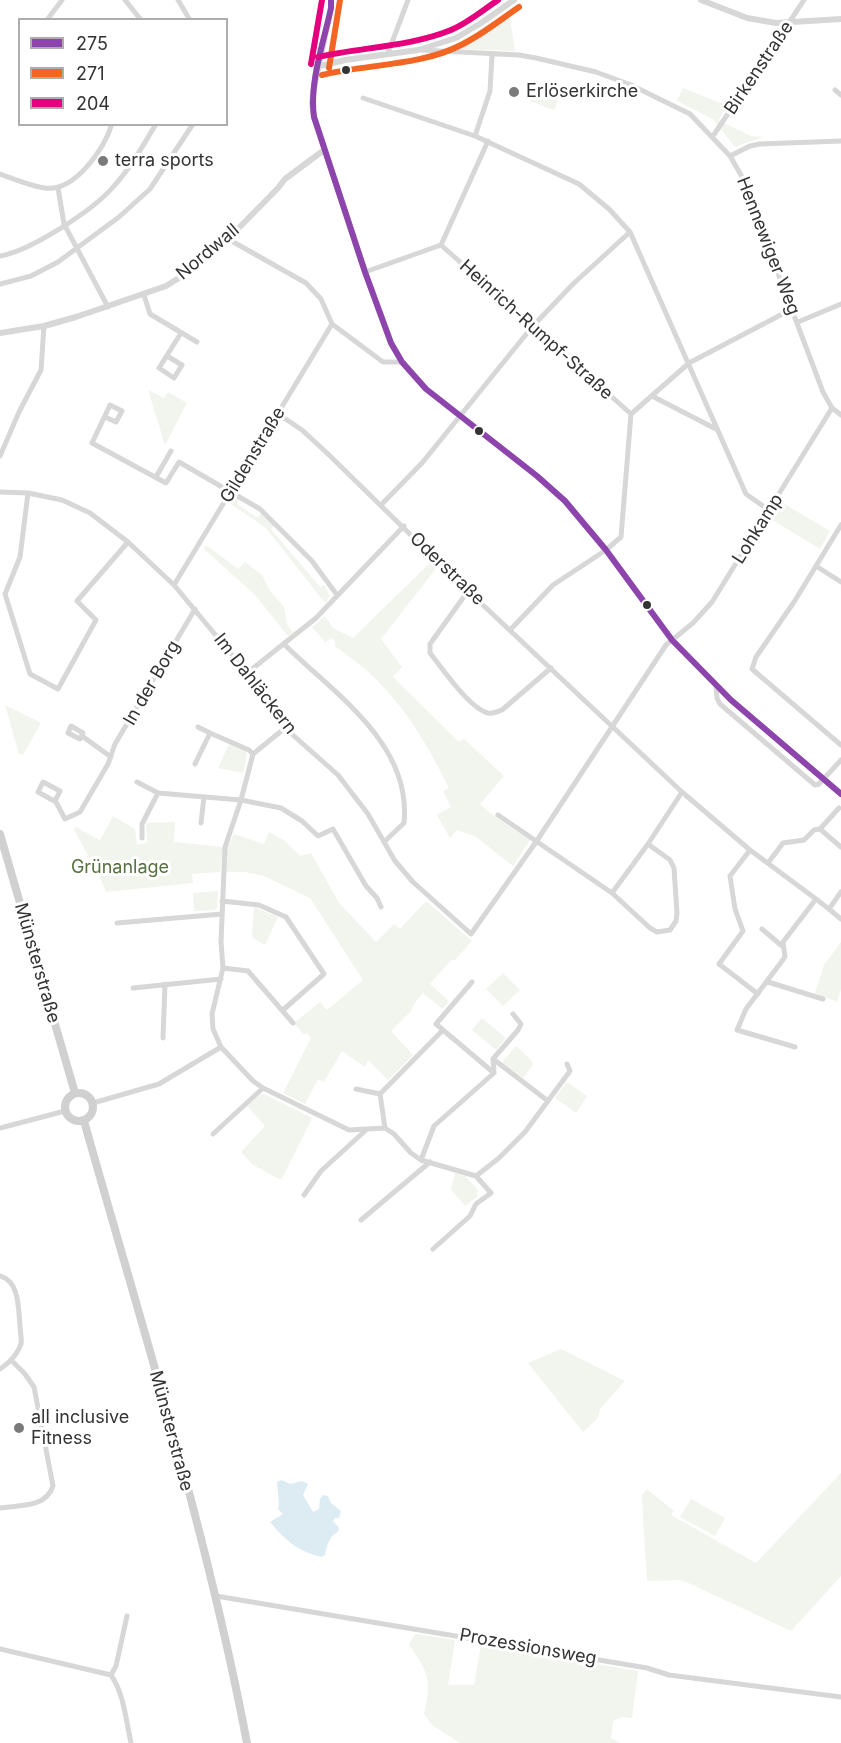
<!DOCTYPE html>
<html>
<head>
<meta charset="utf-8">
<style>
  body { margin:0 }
  #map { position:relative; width:841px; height:1743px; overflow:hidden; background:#fff; font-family:Inter,sans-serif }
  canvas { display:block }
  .legend { position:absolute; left:18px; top:18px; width:210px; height:108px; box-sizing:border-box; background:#fff; border:2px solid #adadad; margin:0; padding:8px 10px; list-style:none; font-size:18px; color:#333 }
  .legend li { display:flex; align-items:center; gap:12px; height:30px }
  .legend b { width:30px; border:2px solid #adadad }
</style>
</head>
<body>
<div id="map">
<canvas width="841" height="1743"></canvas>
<ul class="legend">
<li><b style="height:8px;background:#8e44ad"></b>275</li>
<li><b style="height:8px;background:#f26522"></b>271</li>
<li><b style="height:8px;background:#e5007d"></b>204</li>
</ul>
</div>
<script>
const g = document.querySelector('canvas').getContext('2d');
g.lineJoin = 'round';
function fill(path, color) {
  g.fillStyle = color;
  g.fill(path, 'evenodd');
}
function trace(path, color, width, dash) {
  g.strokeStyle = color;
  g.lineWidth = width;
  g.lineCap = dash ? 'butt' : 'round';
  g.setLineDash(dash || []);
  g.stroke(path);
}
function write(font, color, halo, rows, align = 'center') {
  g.font = font + ' Inter,sans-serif';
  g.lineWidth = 6;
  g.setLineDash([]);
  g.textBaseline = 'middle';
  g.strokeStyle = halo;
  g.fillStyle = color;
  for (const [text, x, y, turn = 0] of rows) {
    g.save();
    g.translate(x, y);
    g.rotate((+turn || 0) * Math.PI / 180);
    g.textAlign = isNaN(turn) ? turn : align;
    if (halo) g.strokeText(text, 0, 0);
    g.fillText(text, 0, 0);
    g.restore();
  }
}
fill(new Path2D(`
  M509,12L515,51L461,49L462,40Z
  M542,83L561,92L554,110L530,101Z
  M683,88L728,106L718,120L751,136L763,137L735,147L713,119L677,101Z
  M148,390L164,398L168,392L187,403L165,445Z
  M237,498L239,500L237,504L258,518L261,513L274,526L271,529L320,587L324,585L330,596L325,603L266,528L231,504L233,499Z
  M781,502L830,531L820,549L771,519Z
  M206,545L238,569L245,562L262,575L270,591L284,607L287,624L293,633L288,636L255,595L204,549Z
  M433,560L438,566L381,639L402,667L393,677L459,742L464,739L504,776L480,804L494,816L530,840L513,866L475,836L457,830L450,838L437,815L451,807L443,791L449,788C428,745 402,701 365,669C356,661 345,654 335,646V642L332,638L325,642L312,627L325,616L333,628L353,638Z
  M5,705L41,723L23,755L19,754Z
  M229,744L246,751L247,754L243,773L218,768Z
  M113,816L135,829L137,845L147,843L146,823L175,822L174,842L223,847L220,872L192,874L193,883L106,892L98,873L74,830L76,827L100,840Z
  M269,832L285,841L300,856L311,853L339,903L376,942L394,924L400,929L426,901L472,941L455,960H451L430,984L449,1001L443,1009L423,993L414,1004L411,1011L391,1031L413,1055L388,1080L368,1060L365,1067L342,1051L324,1082L318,1079L305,1104L283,1093L311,1038L307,1033L304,1035L294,1023L320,1002L327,1010L363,980L310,898L264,876L245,872H225L227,847L234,834L264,844Z
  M218,891L217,908L215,910L194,911L193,893Z
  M254,907L278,917L265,945L252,937Z
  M841,942V989L837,1002L815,993L824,965Z
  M503,973L520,990L503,1006L486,989Z
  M482,1018L506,1038L496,1050L472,1030Z
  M516,1046L532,1061L533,1065L523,1078L503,1064V1061Z
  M567,1082L587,1096L576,1113L555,1098Z
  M261,1094H264L312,1118L281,1180L253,1165L241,1152L265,1126L247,1106Z
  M455,1173L465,1176L478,1190L477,1197L465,1206L451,1189Z
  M561,1349L625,1381L600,1409L598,1418L583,1432L528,1363Z
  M841,1473V1576L791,1631L682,1580L647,1581L642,1500V1495L647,1489L674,1511L671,1515L756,1563Z
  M691,1499L725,1518L715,1536L680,1517Z
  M415,1634L455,1640L448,1685H474L481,1645L638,1671L632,1718L622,1717L613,1721L611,1738L620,1743H460L432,1725L424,1714C432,1681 429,1673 409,1645Z`), '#f1f5ed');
fill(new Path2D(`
  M282,1480L290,1484L302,1481L308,1484L303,1495L313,1512L319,1509L320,1499L323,1495L328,1496L331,1503L341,1511L339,1518H335L333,1521L339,1528L338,1532C329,1536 327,1546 325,1555L321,1557C298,1551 286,1541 270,1522L283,1514L278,1509L279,1504L277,1482Z`), '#ddebf3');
trace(new Path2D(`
  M125,0L141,20
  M178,0L190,20
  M47,20L62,0
  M421,50L519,55L536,58L596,72L631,85L690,114L730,156L741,175L823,392L832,408L841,415
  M388,53L408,0
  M835,90L841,95
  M363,98L475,136L579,184L609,209L630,232L746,494L770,511
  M475,136L490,91L492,55
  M713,136L804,0
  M730,156L750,146L760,144L841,141
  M0,174C14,179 30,186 45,188C75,192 104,149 112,124
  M58,188L64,224L108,307
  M228,239L306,283L321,299L332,324L383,362H402
  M441,245L631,414
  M0,256C30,251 94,210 114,186C131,167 143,146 156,124
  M365,272L441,245L488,141
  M0,284L31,276L58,262L119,217L150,189L193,124
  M144,295L150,314L197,342
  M798,322L841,304
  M167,356L182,365L174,378L159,368L181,333
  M652,396L716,429
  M278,414L302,430L327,453L468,591L682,792L648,844L612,893L498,815
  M631,414L689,363L792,309
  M105,417L116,422L122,411L110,405L92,443L166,483L179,462L260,509L312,561L337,595
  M0,456L19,412L41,370L44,326
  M156,477L171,451
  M0,492L28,493L62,500L90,513L128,542L174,585L247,673L285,728L338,775L368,814L395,861L413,882L471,934L536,842L666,645L693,623L712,602L832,408
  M28,493L20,557L5,594L30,674L58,689L96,620L77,601L128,542
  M381,505L422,463L532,327L573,284L630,232
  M841,525L794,602L756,657L752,669L841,745
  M816,566L841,582
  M174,585L332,324
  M468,591L430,644V653C442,668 469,708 488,713C493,714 497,712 502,710L551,668
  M511,629L553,585L606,550L621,537L631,414
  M285,645C334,694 412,743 404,823L384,842
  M247,673L316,618L404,526
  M716,686L717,698L720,704L815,785L819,784L841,760
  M71,726L83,733L80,739L68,733Z
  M198,727L210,733
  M285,728L253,754L241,800L225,847L221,942L223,968L212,1014L213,1029L221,1047L253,1081L263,1088L349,1130L385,1128L394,1134L411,1153L421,1160L476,1176L491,1193L476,1204L470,1216L433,1249
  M82,736L111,757
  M195,764L210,733L249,750L253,754
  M137,782L158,793L241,800L281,808L302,821L318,836L333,829L366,886L377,898L381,907
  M682,792L750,850L816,899
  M55,801L60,791L43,782L38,792L56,802L65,819L80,812L108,764L115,744L195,609
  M201,823L204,797
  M820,829L839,808
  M142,838V824L158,793
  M750,850L730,876L735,909L743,931L719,964L758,994
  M768,863L783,843L804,840L814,830L820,829L841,847
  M612,893L650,928L657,932L670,930L676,921L677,913L674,868L670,860L648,844
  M222,901L259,905L286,917L324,974L283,1010
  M829,909L841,919
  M117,923L222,914
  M762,929L782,946
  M223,968L248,971L293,1023
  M768,982L823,999
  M133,988L221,979
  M443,1030L494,1073
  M163,1038L165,984
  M795,1047L737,1030L746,1009L785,957L783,942L816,899L829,909L841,892
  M493,1059L548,1101
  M356,1089L380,1094
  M93,1103L159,1084L221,1047
  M0,1128L65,1111
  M385,1128L380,1094L443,1030L436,1024L472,982
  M213,1134L263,1088
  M421,1160L434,1126L494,1073L493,1059L518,1030L521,1024L513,1014
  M476,1176L499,1158L525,1132L570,1071L567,1064
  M304,1195L321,1171L366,1130
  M361,1220L430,1162
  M0,1276C20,1282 18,1308 20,1325C20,1331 22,1339 21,1344C17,1356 9,1363 0,1369
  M0,1508C19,1505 46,1508 53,1486L34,1387L25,1374L12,1361
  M216,1596L647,1668L669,1675L841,1697
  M0,1649L111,1675C124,1694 126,1720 131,1743
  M111,1675L116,1666L127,1616`), '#d7d7d7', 5);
trace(new Path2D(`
  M331,0V8L314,88L312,103L314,117L365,272L391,343L402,362L426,389L537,476L565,501L606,550L672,640L731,700L841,794
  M701,0L747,18L776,23L841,19
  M320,66L345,60L418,50L456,38L481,23L514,0
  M0,333L44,326L76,317L166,286L187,273L228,239L278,188L285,179L324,150`), '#d7d7d7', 6);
trace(new Path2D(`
  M0,834L75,1093
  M65 1107a14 14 0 1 1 28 0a14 14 0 1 1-28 0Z
  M84,1121C142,1327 207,1532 247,1743`), '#d0d0d0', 8);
trace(new Path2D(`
  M331,0V8C324,41 309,83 314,117L365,272L391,343L402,362L426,389L537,476L565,501L606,550L672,640L731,700L841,794`), '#8e44ad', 6);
trace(new Path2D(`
  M329,68L340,0
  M322,75C366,64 421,66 461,45C482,35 500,20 519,7`), '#f26522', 6);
trace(new Path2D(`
  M318,57C362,47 409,47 451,30C468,23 483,10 498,0
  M311,64L322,0`), '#e5007d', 6);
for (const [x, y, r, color] of [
  [346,70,5,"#333"],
  [514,92,6,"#7a7a7a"],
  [103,161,6,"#7a7a7a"],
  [479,431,5,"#333"],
  [647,605,5,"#333"],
  [19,1428,6,"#7a7a7a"]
]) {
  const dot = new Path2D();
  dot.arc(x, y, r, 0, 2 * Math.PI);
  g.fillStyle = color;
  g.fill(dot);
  trace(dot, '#fff', 2);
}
write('18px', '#333', '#fff', [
  ["Birkenstraße",759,68,-56],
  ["Hennewiger Weg",768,246,69],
  ["Nordwall",208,252,-40],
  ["Heinrich-Rumpf-Straße",536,330,42],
  ["Gildenstraße",253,455,-59],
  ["Lohkamp",758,529,-58],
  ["Oderstraße",447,569,44],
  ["In der Borg",152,683,-60],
  ["Im Dahläckern",255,684,52],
  ["Münsterstraße",37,963,74],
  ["Münsterstraße",171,1431,75],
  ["Prozessionsweg",528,1647,10]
]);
write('18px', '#333', '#fff', [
  ["Erlöserkirche",526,92],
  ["terra sports",115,161],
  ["all inclusive",31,1418],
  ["Fitness",31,1439]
], 'left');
write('18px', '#56703f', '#fff', [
  ["Grünanlage",120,868]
]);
</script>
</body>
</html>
